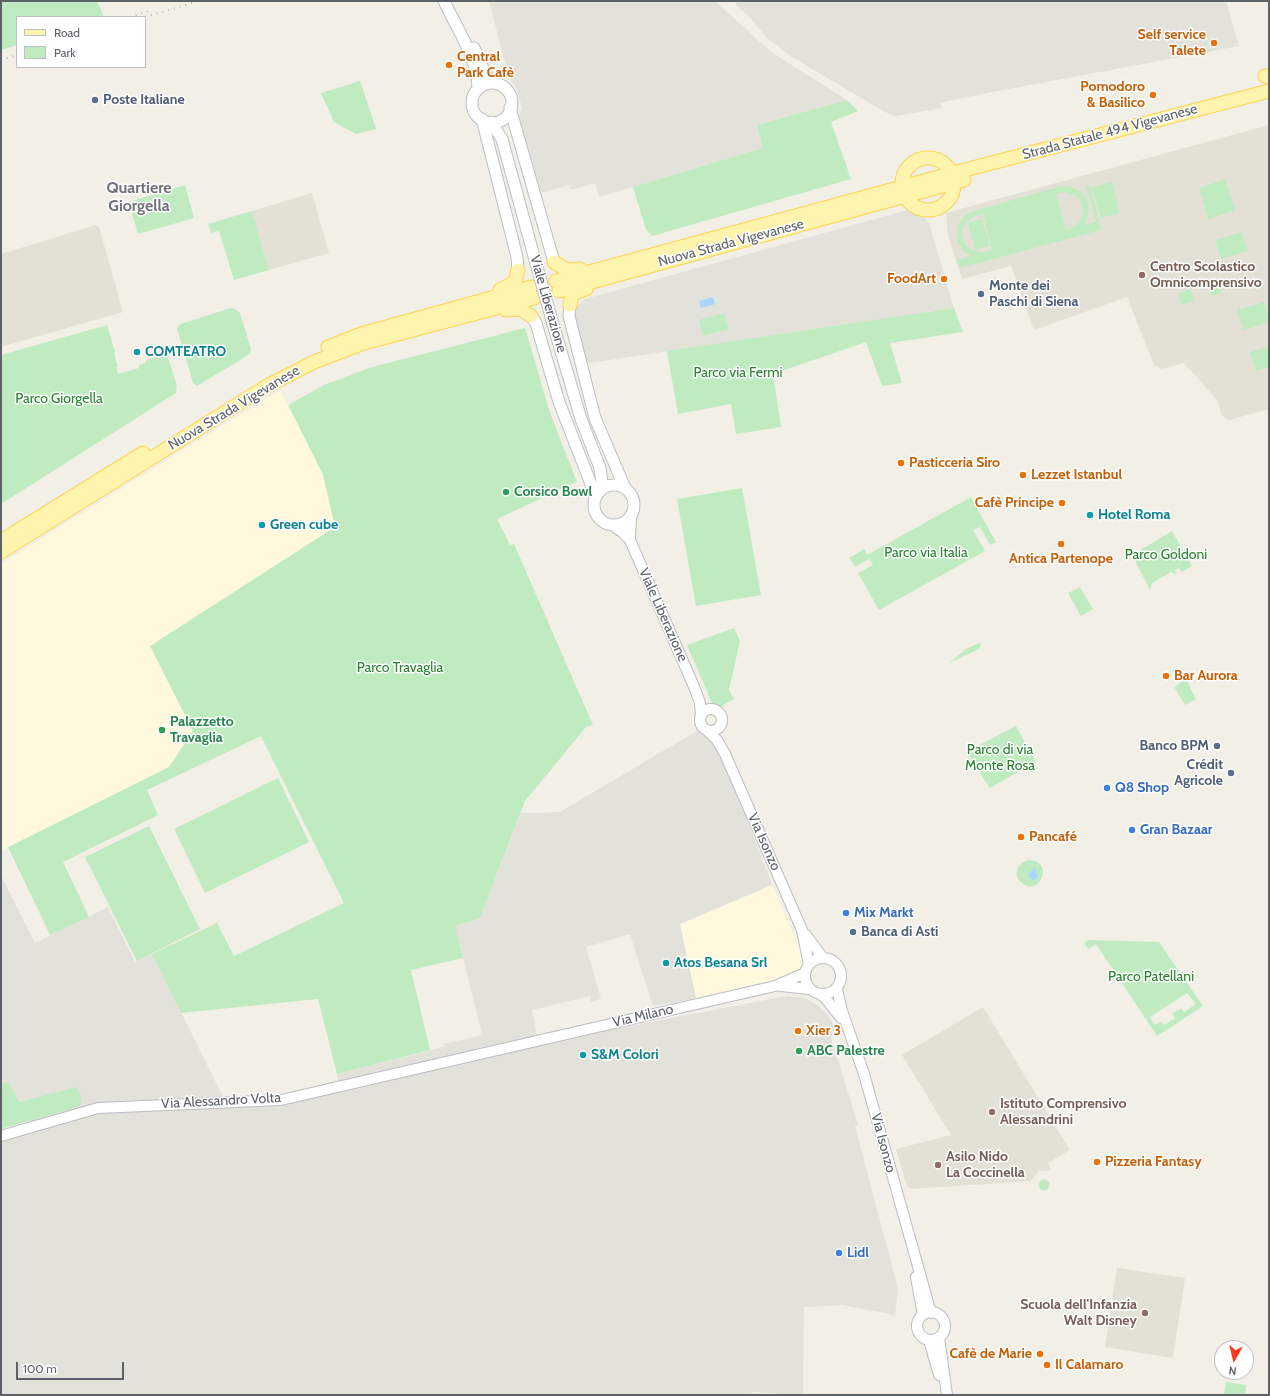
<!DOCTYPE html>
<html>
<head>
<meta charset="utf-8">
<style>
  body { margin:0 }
  #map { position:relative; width:1270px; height:1396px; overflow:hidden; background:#f1efe6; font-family:Cabin,sans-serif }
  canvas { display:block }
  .frame { position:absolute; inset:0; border:2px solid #5d6268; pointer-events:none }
  .legend { position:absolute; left:16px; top:16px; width:130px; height:52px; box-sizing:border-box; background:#fff; border:1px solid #bec0c3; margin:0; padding:5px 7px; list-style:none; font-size:12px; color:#5d6268 }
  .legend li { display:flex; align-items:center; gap:8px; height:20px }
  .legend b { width:20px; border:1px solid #bec0c3 }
  .north { position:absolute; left:1214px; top:1340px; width:40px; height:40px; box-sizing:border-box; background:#fff; border:1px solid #bec0c3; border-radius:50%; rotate:188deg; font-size:11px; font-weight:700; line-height:16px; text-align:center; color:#5d6268 }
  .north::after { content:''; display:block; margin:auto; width:14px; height:18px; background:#fc3821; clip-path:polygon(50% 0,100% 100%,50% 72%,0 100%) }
  .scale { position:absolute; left:16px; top:1362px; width:108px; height:18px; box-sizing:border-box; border:2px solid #5d6268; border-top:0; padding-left:5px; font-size:12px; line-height:14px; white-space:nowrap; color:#5d6268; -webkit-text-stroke:3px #fff; paint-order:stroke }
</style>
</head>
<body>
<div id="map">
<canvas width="1270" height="1396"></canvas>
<div class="frame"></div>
<ul class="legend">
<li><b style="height:5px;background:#fff4ad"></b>Road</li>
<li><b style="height:11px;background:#c0ebc1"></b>Park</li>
</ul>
<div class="north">N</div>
<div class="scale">100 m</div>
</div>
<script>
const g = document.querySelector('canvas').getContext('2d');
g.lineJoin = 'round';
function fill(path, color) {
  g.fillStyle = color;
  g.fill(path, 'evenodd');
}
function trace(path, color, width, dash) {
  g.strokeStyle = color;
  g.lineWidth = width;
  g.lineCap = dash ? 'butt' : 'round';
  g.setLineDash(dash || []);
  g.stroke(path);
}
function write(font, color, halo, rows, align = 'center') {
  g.font = font + ' Cabin,sans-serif';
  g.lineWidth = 3;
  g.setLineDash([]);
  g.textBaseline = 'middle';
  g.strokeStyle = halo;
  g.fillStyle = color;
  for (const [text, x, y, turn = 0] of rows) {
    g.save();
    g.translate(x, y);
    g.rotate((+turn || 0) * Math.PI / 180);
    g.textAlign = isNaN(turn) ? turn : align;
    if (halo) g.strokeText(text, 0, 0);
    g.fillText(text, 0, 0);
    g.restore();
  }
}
fill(new Path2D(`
  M280,390L324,475L335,527L150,646L193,731L169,767L1,851V564Z
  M772,885L802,954L803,961L801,968L798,972L788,977L696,998L680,924Z`), '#fff8dd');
fill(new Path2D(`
  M489,1H715L771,52L847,100L757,125L764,148L599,197L595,183L571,190L569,185L541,193L519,117L522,108L517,89L509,78Z
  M735,1H1226L1239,46L982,94L940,103L942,108L896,116L885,112L792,57L767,38L746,13L737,7Z
  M915,208L918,210L929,223L954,308L583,364L572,319L575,307L585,299Z
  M697,731L706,735L712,740L723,756L772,885L680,924L696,998L653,1006L630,934L586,947L601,999L591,1002L590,996L532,1010L537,1036L485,1047L484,1054L787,996L804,998L818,1005L829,1017L833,1024L834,1032L831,1038L858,1125L855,1126L898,1289L895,1315L843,1305L804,1307L803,1395L752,1392L751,1395H1V1138L97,1110L279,1101L339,1087L337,1074L444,1047V1044L482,1035L455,926L480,918L521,813L560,812Z
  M1,875L35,943L108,907L135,962L152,954L224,1099L114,1103L31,1126L9,1082L1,1083Z`), '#e2e1da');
fill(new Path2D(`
  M1269,125V409L1229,420L1222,416L1217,400L1184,363L1162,369L1154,365L1127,297L1034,330L1011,266L962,279L948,236L946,213Z
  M312,193L329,253L269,270L252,211Z
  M96,225L99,227L123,312L1,347V254Z
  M983,1007L1070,1150L1048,1163L1051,1170L1039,1171L1031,1181L912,1189L908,1187L905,1180L896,1149L951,1135L902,1055Z
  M1117,1268L1185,1278L1173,1358L1105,1347Z`), '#e3e1d6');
fill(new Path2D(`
  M1,1H97L104,17H17V45L1,50Z
  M360,81L376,129L356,134L334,122L321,93Z
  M847,100L858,111L831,122L851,179L652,236L646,230L633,187L763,148L757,125Z
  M1225,179L1235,210L1208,219L1199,188Z
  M1112,182L1120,213L1101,218L1092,187Z
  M185,185L194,218L138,234L129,202Z
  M1090,185L1101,230L960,268L957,260L970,256C954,245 952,225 968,213L1061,186C1087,187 1093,203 1085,225L1096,222L1086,186ZM1065,192L1079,198C1087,213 1082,226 1066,230L1056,194ZM983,214L992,250C959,261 950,219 983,214Z
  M252,211L269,270L234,280L219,231L211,233L208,224Z
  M982,219L990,246L975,250L968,223Z
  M1242,232L1248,251L1221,259L1215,240Z
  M1217,281L1220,293L1211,296L1208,284Z
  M1191,289L1194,301L1181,305L1178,293Z
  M1264,302L1269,322L1243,330L1237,310Z
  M231,308L235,309L240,313L251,349L250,354L197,386L193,383L177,328L180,324Z
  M954,308L963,332L890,343L902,383L882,386L866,342L773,374L781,427L736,434L731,404L678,414L667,351Z
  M724,313L729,329L703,336L699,320Z
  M107,325L115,352L114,353L118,367H116L118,374L139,368V365L146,363V360L167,354L177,386L176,393L1,504V355Z
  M525,328L550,413L577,482L497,519L510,545L514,544L593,725L586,727L525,801L480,918L455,926L463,958L411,970L430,1050L337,1074L318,999L181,1013L152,954L217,923L234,956L344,903L261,736L147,790L158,815L63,862L89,917L50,935L8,847L169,767L193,731L150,646L335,527L323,475L288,405L324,385L372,367Z
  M1269,346V367L1256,371L1250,352Z
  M742,488L761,595L696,606L677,499Z
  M971,497L996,542L990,545L980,527L973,530L985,551L879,610L858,573L873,565L869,559L855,567L849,558L864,549L867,555Z
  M1172,531L1192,566L1182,572L1179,568L1175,570L1177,575L1171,572L1152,583L1150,590L1132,555Z
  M1080,587L1093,609L1081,616L1068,593Z
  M734,628L740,641L729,690L734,699L715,710L687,645Z
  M979,643L981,645L979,649L949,663L966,649Z
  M1186,679L1196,699L1185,705L1174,687Z
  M1016,726L1036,762L990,788L966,752Z
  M278,778L309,842L205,893L174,829Z
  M149,826L200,929L137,961L85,857Z
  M1028,860C1057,860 1038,900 1021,882C1012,874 1018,863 1028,860Z
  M1088,940L1159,942L1203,1006L1157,1036L1096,944L1088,949L1084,943ZM1187,993L1196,1004L1184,1012L1181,1008L1172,1014L1175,1018L1164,1025L1161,1021L1155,1025L1150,1017Z
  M9,1082L19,1102L77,1087L82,1098L80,1106L1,1129V1083Z
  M1038.5 1185a5.5 5.5 0 1 1 11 0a5.5 5.5 0 1 1-11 0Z
  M1226,1382L1246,1385L1245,1395H1224Z`), '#c0ebc1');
fill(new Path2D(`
  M713,297L715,304L701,308L699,301Z
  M1034,867L1038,876L1036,879L1031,880L1028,875Z`), '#a8d6ff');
const tertiary = new Path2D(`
  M612,525L622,532L630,540L695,689L700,703L701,716
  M630,540L631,516
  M700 720a11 11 0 1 1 22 0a11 11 0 1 1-22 0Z
  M707,730L717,740L725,754L802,930L809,965
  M806,935L823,958
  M805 976a18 18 0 1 1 36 0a18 18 0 1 1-36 0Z
  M781,986L809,989
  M837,989L842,1011L864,1074L931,1313
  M820,994L826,999L841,1018
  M1,1136L98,1108L281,1100L775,986L805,973
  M916,1277L923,1315
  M917 1326a14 14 0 1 1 28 0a14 14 0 1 1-28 0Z
  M939,1338L947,1395
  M929,1340L939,1375`);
const secondary = new Path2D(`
  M444,1C456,27 478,59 478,88
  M474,48L486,75L492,83
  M472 103a20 20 0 1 1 40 0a20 20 0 1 1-40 0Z
  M510,108L554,262
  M482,119L517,257L518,270
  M491,122L502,139L535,260
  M570,305L569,316L595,418L625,488
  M531,316L536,323L559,402L596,497
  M553,324L581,419L600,468L602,483L599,492
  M594 505a20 20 0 1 1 40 0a20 20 0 1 1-40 0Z`);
const primary = new Path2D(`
  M1265,76H1269
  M902 184a26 26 0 1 1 52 0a26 26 0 1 1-52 0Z
  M554,262L567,270L580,269
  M556,281L957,172L1269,91
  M500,290L515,282L518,270
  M559,291L964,180
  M570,305L572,294L586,289
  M506,310L520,309L531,316
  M328,347L361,334L531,287
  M1,541L143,453
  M1,552L267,386L314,362L364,343L534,298`);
trace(tertiary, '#babdc3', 12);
trace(secondary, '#bbbfc5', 13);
trace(primary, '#ffd351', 15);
trace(tertiary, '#fff', 10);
trace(secondary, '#fff', 11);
trace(primary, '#fff4ad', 13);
trace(new Path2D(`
  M130,17L149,11
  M145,17L199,1
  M1,60L17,55`), '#b7b8b9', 2, [1, 5]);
const secondaryBridge = new Path2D(`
  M535,260L553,324`);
trace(secondaryBridge, '#bbbfc5', 13, []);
trace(secondaryBridge, '#fff', 11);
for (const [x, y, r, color] of [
  [1214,43,4,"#e8710a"],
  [449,65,4,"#e8710a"],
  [1153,95,4,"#e8710a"],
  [95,100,4,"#5c6f8a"],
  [1142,275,4,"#8d6e63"],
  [944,279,4,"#e8710a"],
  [981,294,4,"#5c6f8a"],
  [137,352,4,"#0f9aa8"],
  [901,463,4,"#e8710a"],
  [1023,475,4,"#e8710a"],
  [506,492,4,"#2e9e5b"],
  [1062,503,4,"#e8710a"],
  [1090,515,4,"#0f9aa8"],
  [262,525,4,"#0f9aa8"],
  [1061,544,4,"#e8710a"],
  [1166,676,4,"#e8710a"],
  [162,730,4,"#2e9e5b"],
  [1217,746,4,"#5c6f8a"],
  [1231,773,4,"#5c6f8a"],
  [1107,788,4,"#3f7fe0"],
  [1132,830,4,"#3f7fe0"],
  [1021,837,4,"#e8710a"],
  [846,913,4,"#3f7fe0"],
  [853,932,4,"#5c6f8a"],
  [666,963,4,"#0f9aa8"],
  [798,1031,4,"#e8710a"],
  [799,1051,4,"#2e9e5b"],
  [583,1055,4,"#0f9aa8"],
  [992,1112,4,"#8d6e63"],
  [1097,1162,4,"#e8710a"],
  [938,1165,4,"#8d6e63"],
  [839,1253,4,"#3f7fe0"],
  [1145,1313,4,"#8d6e63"],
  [1040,1354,4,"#e8710a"],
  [1047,1365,4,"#e8710a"]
]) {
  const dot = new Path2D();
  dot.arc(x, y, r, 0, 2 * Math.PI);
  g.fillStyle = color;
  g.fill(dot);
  trace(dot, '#fff', 1.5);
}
write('bold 14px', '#c56008', '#fff', [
  ["Self service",1206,35,"right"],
  ["Talete",1206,51,"right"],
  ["Central",457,57],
  ["Park Cafè",457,73],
  ["Pomodoro",1145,87,"right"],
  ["& Basilico",1145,103,"right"],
  ["FoodArt",936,279,"right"],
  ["Pasticceria Siro",909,463],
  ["Lezzet Istanbul",1031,475],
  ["Cafè Principe",1054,503,"right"],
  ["Antica Partenope",1061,559,"center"],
  ["Bar Aurora",1174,676],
  ["Pancafé",1029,837],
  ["Xier 3",806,1031],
  ["Pizzeria Fantasy",1105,1162],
  ["Cafè de Marie",1032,1354,"right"],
  ["Il Calamaro",1055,1365]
], 'left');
write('bold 14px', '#4e5e75', '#fff', [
  ["Poste Italiane",103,100],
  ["Monte dei",989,286],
  ["Paschi di Siena",989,302],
  ["Banco BPM",1209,746,"right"],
  ["Crédit",1223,765,"right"],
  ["Agricole",1223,781,"right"],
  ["Banca di Asti",861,932]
], 'left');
write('14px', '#5d6268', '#fff', [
  ["Strada Statale 494 Vigevanese",1110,132,-15],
  ["Nuova Strada Vigevanese",731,243,-15],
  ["Viale Liberazione",548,304,74],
  ["Nuova Strada Vigevanese",234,408,-31],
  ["Viale Liberazione",663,615,66],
  ["Via Isonzo",764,842,66],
  ["Via Milano",643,1016,-13],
  ["Via Alessandro Volta",221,1101,-3],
  ["Via Isonzo",883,1143,75]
]);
write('bold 14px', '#785e54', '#fff', [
  ["Centro Scolastico",1150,267],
  ["Omnicomprensivo",1150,283],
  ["Istituto Comprensivo",1000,1104],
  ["Alessandrini",1000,1120],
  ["Asilo Nido",946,1157],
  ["La Coccinella",946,1173],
  ["Scuola dell'Infanzia",1137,1305,"right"],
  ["Walt Disney",1137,1321,"right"]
], 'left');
write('bold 14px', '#0d838f', '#fff', [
  ["COMTEATRO",145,352],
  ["Hotel Roma",1098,515],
  ["Green cube",270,525],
  ["Atos Besana Srl",674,963],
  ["S&M Colori",591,1055]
], 'left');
write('14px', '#2a8131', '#fff', [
  ["Parco via Fermi",738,373],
  ["Parco Giorgella",59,399],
  ["Parco via Italia",926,553],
  ["Parco Goldoni",1166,555],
  ["Parco Travaglia",400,668],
  ["Parco di via",1000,750],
  ["Monte Rosa",1000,766],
  ["Parco Patellani",1151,977]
]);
write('bold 14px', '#27864d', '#fff', [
  ["Corsico Bowl",514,492],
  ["Palazzetto",170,722],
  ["Travaglia",170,738],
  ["ABC Palestre",807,1051]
], 'left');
write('bold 14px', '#366cbe', '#fff', [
  ["Q8 Shop",1115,788],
  ["Gran Bazaar",1140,830],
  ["Mix Markt",854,913],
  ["Lidl",847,1253]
], 'left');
write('bold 16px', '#6e747a', '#fff', [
  ["Quartiere",139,188],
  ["Giorgella",139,206]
]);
</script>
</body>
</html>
